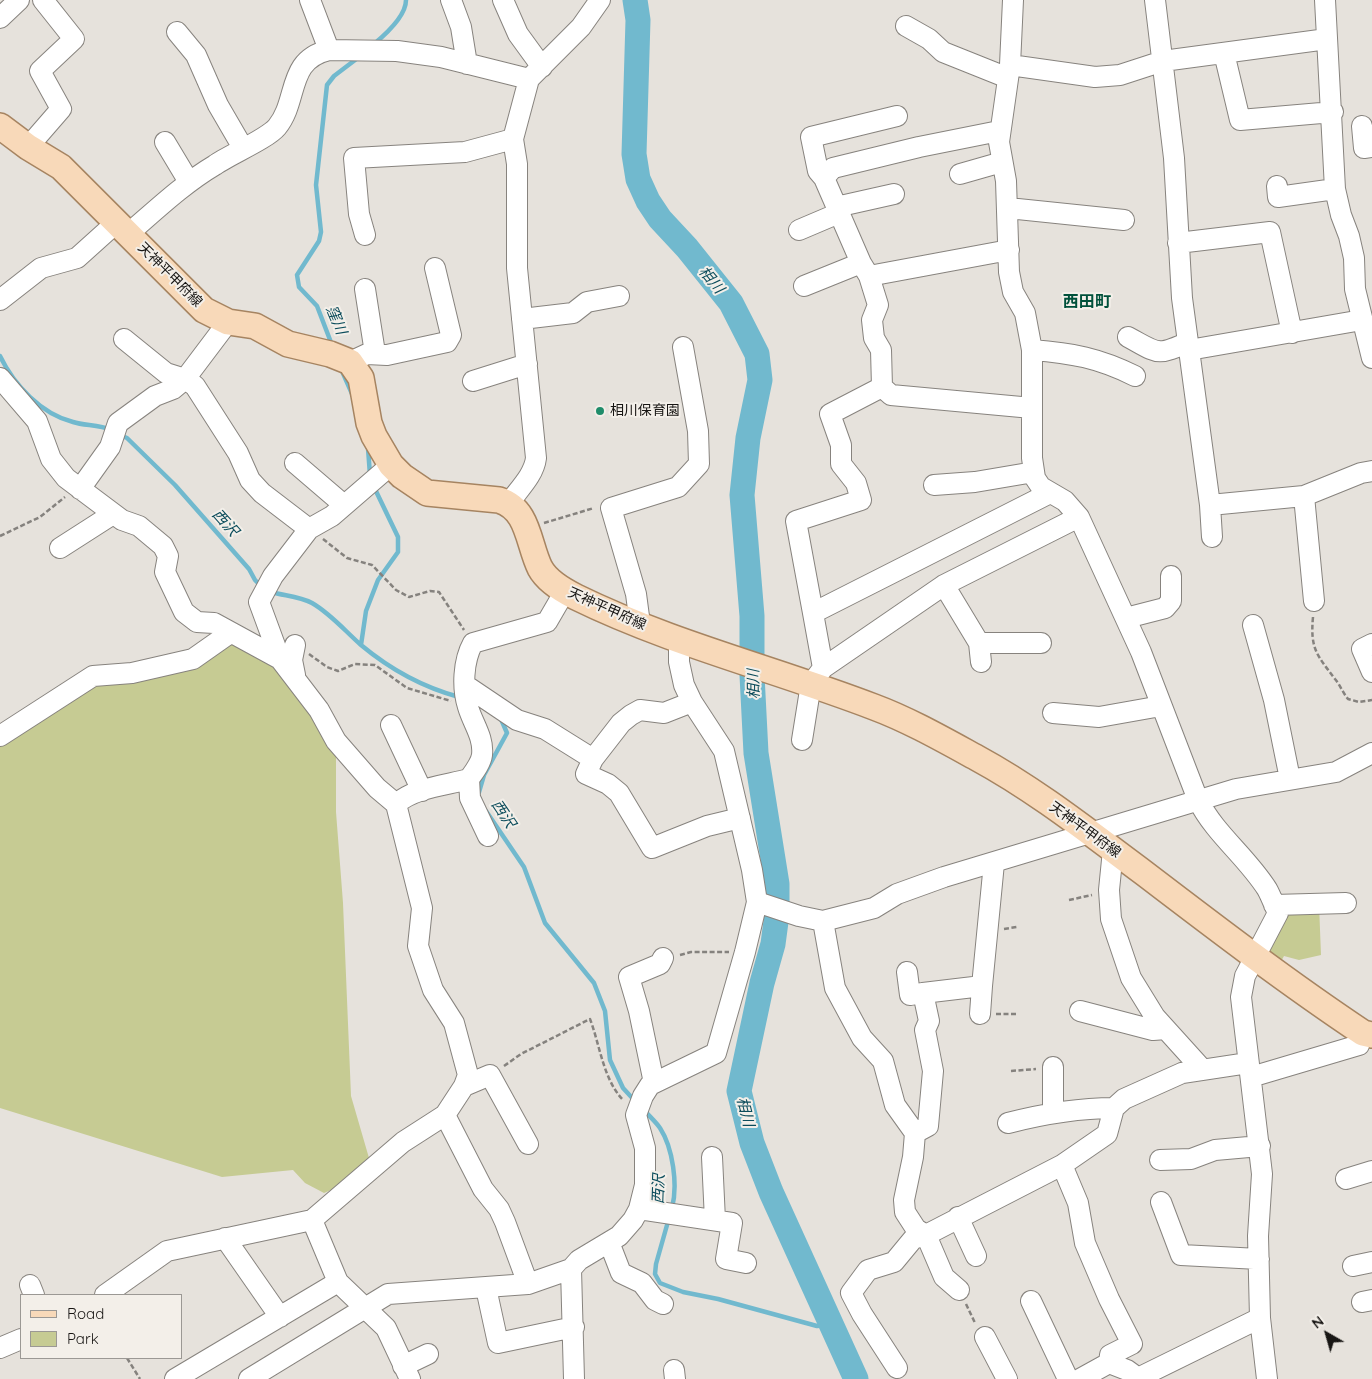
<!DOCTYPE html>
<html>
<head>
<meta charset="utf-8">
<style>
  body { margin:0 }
  #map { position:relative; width:1372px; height:1379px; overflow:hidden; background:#e6e2dc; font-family:Quicksand,sans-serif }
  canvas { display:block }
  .legend { position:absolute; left:20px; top:1294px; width:162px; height:65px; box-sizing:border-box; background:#f3efe9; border:1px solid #9b9894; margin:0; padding:6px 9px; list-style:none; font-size:15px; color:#181614 }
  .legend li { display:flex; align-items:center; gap:10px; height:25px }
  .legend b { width:25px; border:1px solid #9b9894 }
  .north { position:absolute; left:1302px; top:1309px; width:50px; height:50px; -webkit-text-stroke:4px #f3efe9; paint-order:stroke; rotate:322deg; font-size:14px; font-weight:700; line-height:20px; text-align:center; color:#181614 }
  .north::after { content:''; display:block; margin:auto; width:18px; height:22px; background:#181614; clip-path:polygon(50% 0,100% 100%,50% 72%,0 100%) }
</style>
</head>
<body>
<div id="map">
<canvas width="1372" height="1379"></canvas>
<ul class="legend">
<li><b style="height:6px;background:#f8d9b9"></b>Road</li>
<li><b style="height:14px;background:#c6cb93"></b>Park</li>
</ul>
<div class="north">N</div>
</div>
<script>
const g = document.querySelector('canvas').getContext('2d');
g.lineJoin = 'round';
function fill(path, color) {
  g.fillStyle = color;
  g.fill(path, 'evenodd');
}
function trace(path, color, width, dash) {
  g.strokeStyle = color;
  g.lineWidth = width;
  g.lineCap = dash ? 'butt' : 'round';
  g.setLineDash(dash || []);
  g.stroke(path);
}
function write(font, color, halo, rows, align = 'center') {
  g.font = font + ' Quicksand,"Noto Sans JP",sans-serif';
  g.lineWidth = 4;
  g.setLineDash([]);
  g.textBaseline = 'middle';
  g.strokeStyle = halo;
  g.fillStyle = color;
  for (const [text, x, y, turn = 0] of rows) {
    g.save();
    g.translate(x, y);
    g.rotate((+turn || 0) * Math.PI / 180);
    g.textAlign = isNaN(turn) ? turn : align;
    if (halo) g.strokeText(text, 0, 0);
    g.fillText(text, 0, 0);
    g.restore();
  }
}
fill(new Path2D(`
  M230,633L257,645L336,741V812L343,903L351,1096L369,1158C358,1175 343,1185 324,1193L305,1183L293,1170L222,1177L0,1108V736L93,676L193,659Z
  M1282,904H1319L1321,955L1299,960L1284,956L1279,965L1259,951Z`), '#c6cb93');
trace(new Path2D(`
  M374,44C386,34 406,16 406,0
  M332,345L317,306L299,287L297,275L319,241L321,232L316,185L327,85L334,76L359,57
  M0,356C14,385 41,414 73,422C85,426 99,424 111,430
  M342,371L353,396
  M120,435L127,438L175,485L249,569L255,580L262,587
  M368,448L370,475
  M271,592C285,596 299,596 312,603C331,614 345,631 361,645C391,670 422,687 459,697
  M361,645L366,611L378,580L398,552V537L374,487
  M479,792L484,775L507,733L501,719
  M486,811L524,867L545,923L594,983L605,1011L610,1060L623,1088L635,1101
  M644,1110C649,1116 655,1121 660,1128C673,1148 678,1185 672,1208
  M669,1218L656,1264L655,1274L660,1283L683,1292L718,1299L817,1326L830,1325`), '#71b9ce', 4.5);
trace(new Path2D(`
  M635,0L638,20L634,154L638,179L648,201L660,219L687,248L731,303L757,354L760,380L748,438L742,495L752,616V675L756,753L777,884V914L773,944L762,983L739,1091L752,1143L771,1192L856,1379`), '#71b9ce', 25);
const minor = new Path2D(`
  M310,0L329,50
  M451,0L461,27L467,64
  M503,0L518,34L542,67
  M1013,0L1010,65L999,142L1006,181L1009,272L1013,292L1025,313L1032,350V458L1035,478L1041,487L1065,501L1079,517L1141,652L1198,800C1215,834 1246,856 1267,889C1271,896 1274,905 1278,913L1245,976L1241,997L1262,1174L1258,1236L1260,1318L1267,1379
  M1155,0L1174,158L1182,298L1210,505L1304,496L1361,473L1372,471
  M1325,0L1335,189L1341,215L1349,236L1354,258L1355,289L1372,358
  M0,18L19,0
  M906,26L929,39L943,52L1008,78
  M177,32L196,55L218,105L243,148
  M1224,53L1240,120L1333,112
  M1010,65L1095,77L1120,75L1163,61L1327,39
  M1362,126L1364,148L1372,147
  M999,131L919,147L833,168L824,178L861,263L869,276L1009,250
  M165,142L189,182
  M28,147L61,109L40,71L74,39L43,0
  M960,174L1002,162
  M824,178L818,171L811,137L897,116
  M1277,186L1278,197L1335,189
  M836,207L894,194
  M1008,208L1124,220
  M799,230L839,213
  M128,234C156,210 183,184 215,165C229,155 267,139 277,127C299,100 286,60 329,50L397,51L441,57L529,79
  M365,235L359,214L354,158L465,152L513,139
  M1178,243L1270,232L1292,333
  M804,286L861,263
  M365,289L375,353
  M0,300L41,268L77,258L117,222
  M522,319L573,313L587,302L619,296
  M1128,337C1158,353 1156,357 1188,342
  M124,339L166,373L185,379L195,386L238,453L250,480L262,493L309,529
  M1032,350C1072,353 1099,358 1135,376
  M1189,350L1362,320
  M350,362L367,354L387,355L447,342L451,335L435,268
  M0,378L37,421L51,459L66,478L122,520L139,526L163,546L168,556L165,572L184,612L197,622L214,623L280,659L319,710L336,741L377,788L396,804L422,908L418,946L433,990L454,1023L468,1075L464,1086L445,1115L403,1142L312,1220L167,1251L105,1295
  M473,381L527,364
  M882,387L891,395L1032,408
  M295,463L344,505
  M934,485L975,482L1034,472
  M80,489L110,447L118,423L155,396L173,389L185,379L228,322
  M1304,496L1314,601
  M509,503C519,489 534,475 536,458L517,268V164L513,139L529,79L581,27L600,0
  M1210,505L1212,537
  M60,548L113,514
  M944,585L979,643L981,662
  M813,613L796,521L861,500L856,483L841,464V445L830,414L882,387L881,350L874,338L872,320L878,305L869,276
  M1126,618L1165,608L1171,601V576
  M640,624L636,594L611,508L678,487L699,464L698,431L683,347
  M1253,625L1274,700L1290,779
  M979,643H1041
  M1372,644L1362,649L1372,672
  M280,659L259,602L273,576L309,529L332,516L391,465
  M823,668L944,585L1079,517
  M295,675L292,660L295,645
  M465,685L517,720L545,729L593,759L586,774L608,784L619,793L652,848L707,826L740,818
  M1053,713L1099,717L1161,706
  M391,725L422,791
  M0,736L93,676L132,673L193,659L230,633
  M802,740L811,684L823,668L813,613L1050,493
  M593,759L621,723L631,715L640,710L664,713L692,702
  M469,779L470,798L488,836
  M396,804C413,788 447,785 469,779C474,772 481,763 482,755C484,737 473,724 468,707C462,688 463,661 473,643L547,622L565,591
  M1113,850L1109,890L1111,919L1131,978L1155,1017L1202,1069
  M757,902L799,916L823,921L874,908L897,894L944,877L1236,789L1336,772L1372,753
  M1274,905L1346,903
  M823,921L835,988L862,1038L883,1061L895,1105L915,1133
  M907,972L910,995L923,993
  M1080,1011L1153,1030L1166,1029
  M980,1014L982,986
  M1053,1067V1113
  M1251,1077L1359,1045L1363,1033
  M654,1083L639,1011L629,977L660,964L663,958
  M464,1086L490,1075L528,1144
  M445,1115L483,1189L499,1209L505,1222L528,1284L571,1269L579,1260L619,1236L633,1220L639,1209L645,1185V1148L636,1115L643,1096L650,1085L716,1053L745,952L757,902L752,870L724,751L692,702L684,685L679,662V641
  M1008,1123C1043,1114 1077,1108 1114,1108
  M712,1157L715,1220
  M1160,1160L1191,1159L1215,1150L1260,1146
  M1062,1165L1078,1203L1085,1243L1109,1299L1132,1344L1110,1355L1109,1363L1080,1379
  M1346,1179L1372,1171
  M1161,1202L1181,1255L1259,1259
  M639,1209L732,1223L726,1259L746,1263
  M958,1217L976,1256
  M312,1220L338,1282L386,1328L410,1379
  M225,1238L280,1317
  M609,1242L621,1273L642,1283L655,1300L663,1304
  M1353,1266L1372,1262
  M571,1269L574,1379
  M30,1285L34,1295
  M486,1288L498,1343L574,1327
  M959,1290L944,1277L926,1235L916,1229L905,1212L904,1200L913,1157L915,1133L928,1126L933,1071L925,1030L929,1021L923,993L982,986L994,863
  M1031,1301L1068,1379
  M1362,1302L1372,1300
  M985,1337L1007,1379
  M0,1348L21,1339
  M1109,1363L1127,1370L1138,1378L1260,1318
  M403,1366L428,1354
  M897,1368L862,1314L851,1293L868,1270L894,1262L913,1239L926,1235L1062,1165L1107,1134L1114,1108L1124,1099L1182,1073L1248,1063
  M674,1370L675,1379
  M175,1379L338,1282
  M249,1379L388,1294L528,1284`);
const major = new Path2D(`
  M0,126L28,147L61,167L204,310L228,322L255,326L288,344L330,354L350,362L361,378L369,423L374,436L391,465L402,476L427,493L499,500C529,509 528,544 540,568C547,581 564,591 576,597C672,644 775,669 874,707C909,720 944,740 977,758C1036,790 1090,833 1144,873C1216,928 1288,983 1363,1033L1372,1035`);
trace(minor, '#87837e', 22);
trace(major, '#a68461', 28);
trace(new Path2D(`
  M544,523L594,508
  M0,536L40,517L65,497
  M323,539L347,558L372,565L396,590L409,597L430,591L439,592L464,630
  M1313,617C1310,649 1317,655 1335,679C1340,685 1343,693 1348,699L1359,702L1372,700
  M309,654L327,667L338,671L355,664L375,665L407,688L451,701
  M1069,900L1092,895
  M1004,929L1017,927
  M680,955L691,952H729
  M996,1014H1018
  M504,1066L521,1054L590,1019C600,1045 603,1079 623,1100
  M1011,1071L1036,1069
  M966,1304L975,1323
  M127,1358L140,1379`), '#85827e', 2.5, [5, 2.5]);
trace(minor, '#fff', 20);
trace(major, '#f8d9b9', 25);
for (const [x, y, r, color] of [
  [600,411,5,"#1f8c6a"]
]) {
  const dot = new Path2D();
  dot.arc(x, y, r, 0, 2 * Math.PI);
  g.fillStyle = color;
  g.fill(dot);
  trace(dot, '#f3efe9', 2);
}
write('14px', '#181614', '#f3efe9', [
  ["天神平甲府線",170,275,45],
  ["天神平甲府線",607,609,24],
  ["天神平甲府線",1085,830,36]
]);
write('14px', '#181614', '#f3efe9', [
  ["相川保育園",610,411]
], 'left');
write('italic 15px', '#0b4c5b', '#f3efe9', [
  ["相川",711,280,50],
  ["窪川",336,320,67],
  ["西沢",225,523,48],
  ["相川",754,684,-91],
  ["西沢",503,814,56],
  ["相川",745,1112,76],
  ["西沢",659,1189,-88]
]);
write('bold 16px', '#00513b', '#f3efe9', [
  ["西田町",1087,302]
]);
</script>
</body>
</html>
